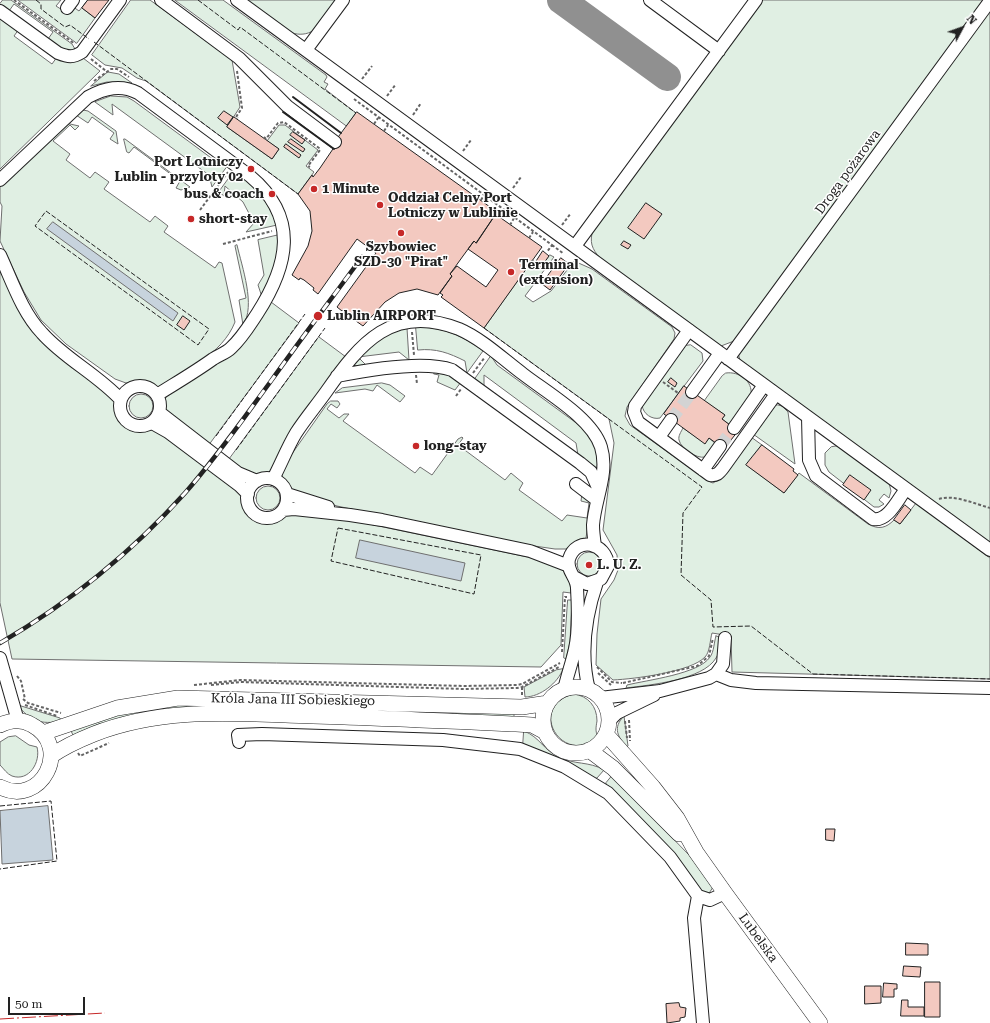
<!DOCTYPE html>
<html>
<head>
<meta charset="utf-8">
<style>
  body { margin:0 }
  #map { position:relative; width:990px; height:1023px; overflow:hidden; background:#fff; font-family:"Roboto Serif",serif }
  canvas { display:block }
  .north { position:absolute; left:942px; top:8px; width:40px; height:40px; -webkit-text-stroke:3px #fff; paint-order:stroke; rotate:49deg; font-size:11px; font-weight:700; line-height:16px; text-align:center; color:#222 }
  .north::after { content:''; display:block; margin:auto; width:14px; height:18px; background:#222; clip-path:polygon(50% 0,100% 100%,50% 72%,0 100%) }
  .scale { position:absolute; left:8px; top:997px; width:77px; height:18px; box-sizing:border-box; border:2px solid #222; border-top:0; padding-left:5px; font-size:12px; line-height:14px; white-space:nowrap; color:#222; -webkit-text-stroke:3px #fff; paint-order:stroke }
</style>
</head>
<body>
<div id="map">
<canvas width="990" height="1023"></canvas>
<div class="north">N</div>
<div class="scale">50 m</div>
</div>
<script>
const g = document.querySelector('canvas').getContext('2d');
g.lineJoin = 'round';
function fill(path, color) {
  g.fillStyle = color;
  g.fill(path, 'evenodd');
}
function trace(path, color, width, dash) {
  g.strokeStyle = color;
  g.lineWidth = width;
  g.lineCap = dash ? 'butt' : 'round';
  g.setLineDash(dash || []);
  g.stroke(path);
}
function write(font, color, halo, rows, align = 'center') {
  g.font = font + ' "Roboto Serif",serif';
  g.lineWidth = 3;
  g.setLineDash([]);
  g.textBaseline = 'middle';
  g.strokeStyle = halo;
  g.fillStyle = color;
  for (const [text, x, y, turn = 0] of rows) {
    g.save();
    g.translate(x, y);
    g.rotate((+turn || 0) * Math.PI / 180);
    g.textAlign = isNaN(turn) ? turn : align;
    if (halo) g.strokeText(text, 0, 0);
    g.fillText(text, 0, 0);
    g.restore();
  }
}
const green = new Path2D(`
  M3,0H11L72,44L75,49C64,54 57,45 48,39L53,32L14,4L9,11L0,4Z
  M18,0H61L56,6L67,13L72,6L79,11L88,0L82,8L95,18L77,43Z
  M131,0H150L232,60L240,107L227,127L272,159L279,149L267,141L279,125H285L318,150L306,166L314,172L298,194L146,81L137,78L122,68L105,65L92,55Z
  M175,0H223L326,75L327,77L324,82L328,84L325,89L356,113L347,126Z
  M247,0H338L314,30C307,35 299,35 292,33Z
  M761,0H985L734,341L721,346L600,258C592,249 589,242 593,230Z
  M990,7V543L740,360L738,353Z
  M0,17L19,29L14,36L52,64L57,57L83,58L100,71L0,169Z
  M108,72L119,74L132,83L107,82L91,86Z
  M111,96L127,97L134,101L218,163L228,165L212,187L209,175L112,104L113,115L95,102Z
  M83,110L88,111L116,131L118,144L110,139L114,133L92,117L88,123L76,115Z
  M70,124L79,126L75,130L70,125L53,141L70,154L66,160L90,178L95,172L109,182L104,189L150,222L155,216L168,226L164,232L215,268L219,262L222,263L235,322C222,355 185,370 157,388L147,382L126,383L115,379L66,344L41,320L24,292L0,241L2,206L0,202V186L65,125Z
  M124,139H125L190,187L181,190L176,188L180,181L134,147L129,153L127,152Z
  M235,170C256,187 267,199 277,225L246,232L254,223L243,202L225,186L224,196L219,192Z
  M279,235L277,263L262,297L258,285L264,275L258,240Z
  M237,245C242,267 256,306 243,325L239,300L246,298L235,246Z
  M550,255L554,257L525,296L533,302L551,291L574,261L592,269L672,327L675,333L674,339L627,407L625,416L630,425L708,481L713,483L720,479L751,437L762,445L747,465L784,493L799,473L868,524C879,530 886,528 894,520L900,524L916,503L990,558V679L732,672L731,636L712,633C710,640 710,652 705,657C691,672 634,679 613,680L596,665L597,634L601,599L614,580L618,570L617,555L603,530L614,443L609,419L484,328L528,266L533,269H539Z
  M0,265L19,306L115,400L119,417L128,426L139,431L155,430L237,489L242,496L249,513L258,521L272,522L289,514L345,519L542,560C561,568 570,570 571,593L563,592L561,645L541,667L12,659L0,603Z
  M271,302L299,323L208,446L165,413L163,402L168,394L208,370L232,352Z
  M416,327C443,327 462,335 483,351L467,373L465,361C449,353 436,348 418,350Z
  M407,328L409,360L399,352L358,357L366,365L350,366C357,344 387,332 407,328Z
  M319,337L346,357L273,470C255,481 243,470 228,461Z
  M691,345L702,353L703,361L660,418C652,420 643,414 642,405L683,346Z
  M491,356L497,365L590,433L599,447L597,468L578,455L576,443L484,375V386L475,379Z
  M435,372L448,375L461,382L455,390L437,382L439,375L434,374Z
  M726,373C739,371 753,381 751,395L730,425L722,419L725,415L704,401L722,376Z
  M382,383L390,385L405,396L400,402L377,385L373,391L365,389L335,393L342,388Z
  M129 406a12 12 0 1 1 24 0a12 12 0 1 1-24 0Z
  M331,401H338L340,404L337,408L331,404L327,409L339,418L344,414H349L343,421L415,473L420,467L432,475L458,439L462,437L463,438L458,445L505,480L511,473L523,483L519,490L562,521L567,515L587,518L589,503L581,501L582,493L591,501L586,538L568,549H555L500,541L337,506L294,492L282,478V473L289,458L327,404Z
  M778,405L782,406L788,412L795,464L753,434L773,406Z
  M683,428L705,443L709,438L716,444L705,457C697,459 681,449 679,440C678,436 681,432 683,428Z
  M838,446L889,483L891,491L889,498L884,494L879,500L884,504L879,507H874L829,472L825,465V453L831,447Z
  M256 498a12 12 0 1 1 24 0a12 12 0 1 1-24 0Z
  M577 564a12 12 0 1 1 24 0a12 12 0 1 1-24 0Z
  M568,600H572L570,642L566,659L564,658Z
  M716,636L720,637C720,644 720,652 716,658C703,680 650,685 626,688L627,685C647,680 699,674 710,657C714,652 714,642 716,636Z
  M563,669C558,683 540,697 525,697L524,687L556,670Z
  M574,694C588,696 597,706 597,721C596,727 595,731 598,737C563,768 525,706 574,694Z
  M182,703L514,713V717L214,708L99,724L73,735L71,731L114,714Z
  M18,705L60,718L61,721C42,725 29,721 18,705Z
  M624,716L628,746L627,747C618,737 612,728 624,716Z
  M524,731C540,737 544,751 559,757C574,765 589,761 604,770L597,778L594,779L523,746Z
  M16,736L29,745L37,747C41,762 29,782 12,776C7,774 4,769 0,765V742L8,737Z
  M612,776L690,856L713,887L708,895L702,894L606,788V783Z`);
fill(green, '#e0efe3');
trace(green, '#6f6f6f', 1);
const water = new Path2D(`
  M53,222L178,313L173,321L47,229Z
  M360,540L465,563L461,581L356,558Z
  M48,806L53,860L2,864L0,811Z`);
fill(water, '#c7d3dd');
trace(water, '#6f6f6f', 1);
trace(new Path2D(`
  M561,0L667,77`), '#909090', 28);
const building = new Path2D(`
  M88,0H109L95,18L82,8Z
  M224,111L233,117L227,125L218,118Z
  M357,112L497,212L476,243L474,241L463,256L450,274L452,276L438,295L417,289L399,293L385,302L363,326L356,321L358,319L353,316L344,309L342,311L337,307L376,253L357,239L318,294L313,290L314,288L304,280L300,278L299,280L292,275L308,246L312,231L310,211L298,194L312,175L313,177L320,168L337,143L335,142Z
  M234,117L279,149L272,159L227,127Z
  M293,132L305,140L302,144L290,135Z
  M291,139L305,149L303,152L288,142Z
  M286,144L301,155L299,158L284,147Z
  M646,203L662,214L644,239L628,228Z
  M495,216L498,218V216L542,247L484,328L441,297L443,295L440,293L452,276L450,274L457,266L486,287L498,270L468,249L474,241L476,243Z
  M624,241L631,245L628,249L621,245Z
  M543,251L549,256L541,267L535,269L528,266L532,260L535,262Z
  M561,258L569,264L550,290L542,284Z
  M183,316L190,321L184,330L177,325Z
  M671,378L677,383L675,387L668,382Z
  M684,386L725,415L722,419L738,431L724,449L709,438L705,444L664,414Z
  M762,445L794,469L793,471L798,475L784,493L746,465Z
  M850,475L871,490L864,500L843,485Z
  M905,505L911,510L900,524L894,520Z
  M826,829H835L834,841L826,840Z
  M906,943L928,944V955H906Z
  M904,966L921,967L920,977L903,976Z
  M925,982H940V1017H925Z
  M884,983L897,984V989H894V997H883Z
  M865,986H881V1003L865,1004Z
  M902,1000H908V1007H924V1016H901Z
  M679,1003L680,1007L686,1008L685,1017L680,1018V1021L667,1023L666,1004Z`);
fill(building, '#f3c9c0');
trace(building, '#222', 1);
trace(new Path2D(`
  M671,420L692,392
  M720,446L734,428`), '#d3d3d3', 12, [12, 6]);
const minor = new Path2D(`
  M161,0L239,58L287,106L335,142
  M237,0L990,550
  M650,0L719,51
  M67,8L73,0
  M0,11L58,53C68,57 73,58 82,52L120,0
  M306,50L343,0
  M0,180L88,97C105,88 121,84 138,93L250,176C300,218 288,266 257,314C249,326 242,338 231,348C226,353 219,355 213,359C195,372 176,383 157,395
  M575,246L756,0
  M0,255C12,281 22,312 42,333C65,359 97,374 121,400
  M689,330L635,406L634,412L638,422L710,475C717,476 719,473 723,468L776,394
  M728,359L990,1
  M337,376C367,370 424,360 452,370L580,463L591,472L599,490
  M120 406a20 20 0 1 1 40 0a20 20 0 1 1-40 0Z
  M692,392L720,353
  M159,412L238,473L257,481
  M808,417L809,460L816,476L873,519C888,522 898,499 906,489
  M152,423L168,432L240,486L248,494
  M734,428L764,385
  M659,437L671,420
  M703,470L720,446
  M247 498a20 20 0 1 1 40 0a20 20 0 1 1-40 0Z
  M273,479C281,464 287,448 296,433C305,419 316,406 326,392C360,343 393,303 459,329C482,339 503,359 523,374C546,392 592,418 601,447C609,473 595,499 593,525C593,532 594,539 595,546
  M576,484L597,500
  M287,494L328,507
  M283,510L294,509L350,515L382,520L530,551L569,566
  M0,658L18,721
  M716,674L723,664L725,638
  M564,690C567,676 572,663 575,649C579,632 578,605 577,588C577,577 566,571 569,559C576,536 607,542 608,566L601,579L587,584L574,577
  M589,690C580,654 585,617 597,582
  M600,698L660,691L709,678L716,674L731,680L756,683L990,688
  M609,721L617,713L654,695
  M239,742L238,735L262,734L443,740L520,749L565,767L608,793L670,857L698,896L710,900L725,893
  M698,896L694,918L703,1023`);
const major = new Path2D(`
  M543 720a33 33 0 1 1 66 0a33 33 0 1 1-66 0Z
  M0,725C10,720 22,719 32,725C73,747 41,808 0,787
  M43,733L117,708L178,698L522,707L548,703
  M606,734L653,787L677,818L696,852L725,893L820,1023
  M589,750L613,768L679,834
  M51,756C65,746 79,740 94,734C166,706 238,714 313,716C381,718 448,721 516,724L532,725L545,732`);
trace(minor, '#222', 14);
trace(major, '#222', 16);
trace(new Path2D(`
  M14,0L75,44
  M91,59L106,71
  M237,71L242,108L236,117L238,118
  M362,79L372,66
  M94,81L111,69H117L129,77
  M387,96L396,84
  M354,99L552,245L547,252
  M413,115L421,103
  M374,124L378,118
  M384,131L388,125
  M264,137L266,139L278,123L284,122L319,148L320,150L308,166L310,167
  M463,151L471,140
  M513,188L521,177
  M481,200L484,195
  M200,210L228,172
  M510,225L514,218
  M562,225L571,213
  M529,238L533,232
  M223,244L272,231
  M552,245L564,254
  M412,332L414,355
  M473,373L485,357
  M416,375L417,384
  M663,382L678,393
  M456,396L461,389
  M939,499C954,494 975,504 990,508
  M562,652L565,597H567
  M597,667L612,682L622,683
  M598,673L611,685
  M17,676L21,681L25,699
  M623,683L697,666L709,656L713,638
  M194,685L240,680L465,686L517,685L522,684L560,663
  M211,685L241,682L463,689L517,688L522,687L559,667
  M522,695V687
  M23,699L28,703L61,713
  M25,705L57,716
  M629,720L630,741
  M625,721L627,738
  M78,753L80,756L109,743`), '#646464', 2, [3, 2]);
trace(minor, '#fff', 12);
trace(major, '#fff', 15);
const rail = new Path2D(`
  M0,643C69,603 131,553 185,493C216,458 243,419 271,381C301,339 332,298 362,257`);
trace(rail, '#222', 4.5);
trace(rail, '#fff', 3, [9]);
trace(new Path2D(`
  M36,0L41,4V9L65,27L70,25L89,39
  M198,0L238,30L240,27L356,113
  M94,42L298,194
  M46,211L209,329L198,345L35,226Z
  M484,328L702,487L683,513L681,575L711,600L713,627L751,626L813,674L990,679
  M216,436L305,314
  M236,450L325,328
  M338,528L481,555L474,594L331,561Z
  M0,806L51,801L57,861L0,869`), '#222', 1, [5, 2]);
trace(new Path2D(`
  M293,97L341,133
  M283,112L334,149`), '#222', 2);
trace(new Path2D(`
  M0,1019L105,1013`), '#c62828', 1, [14, 3, 2, 3]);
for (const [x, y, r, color] of [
  [251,169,4,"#c62828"],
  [314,189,4,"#c62828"],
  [272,194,4,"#c62828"],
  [380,205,4,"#c62828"],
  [191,219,4,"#c62828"],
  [401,233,4,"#c62828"],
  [511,272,4,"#c62828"],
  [318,316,5,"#c62828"],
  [416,446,4,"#c62828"],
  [589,565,4,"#c62828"]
]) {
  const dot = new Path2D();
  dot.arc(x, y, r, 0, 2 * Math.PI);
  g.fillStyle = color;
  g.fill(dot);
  trace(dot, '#fff', 1.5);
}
write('bold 13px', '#222', '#fff', [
  ["Port Lotniczy",243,162,"right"],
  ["Lublin - przyloty 02",243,177,"right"],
  ["1 Minute",322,189],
  ["bus & coach",264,194,"right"],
  ["Oddział Celny Port",388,198],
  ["Lotniczy w Lublinie",388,213],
  ["short-stay",199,219],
  ["Szybowiec",401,247,"center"],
  ["SZD-30 \"Pirat\"",401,262,"center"],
  ["Terminal",519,265],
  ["(extension)",519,280],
  ["Lublin AIRPORT",327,316],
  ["long-stay",424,446],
  ["L. U. Z.",597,565]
], 'left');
write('13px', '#222', '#fff', [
  ["Droga pożarowa",848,172,-54],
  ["Króla Jana III Sobieskiego",293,700,1],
  ["Lubelska",758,938,54]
]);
</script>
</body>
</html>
